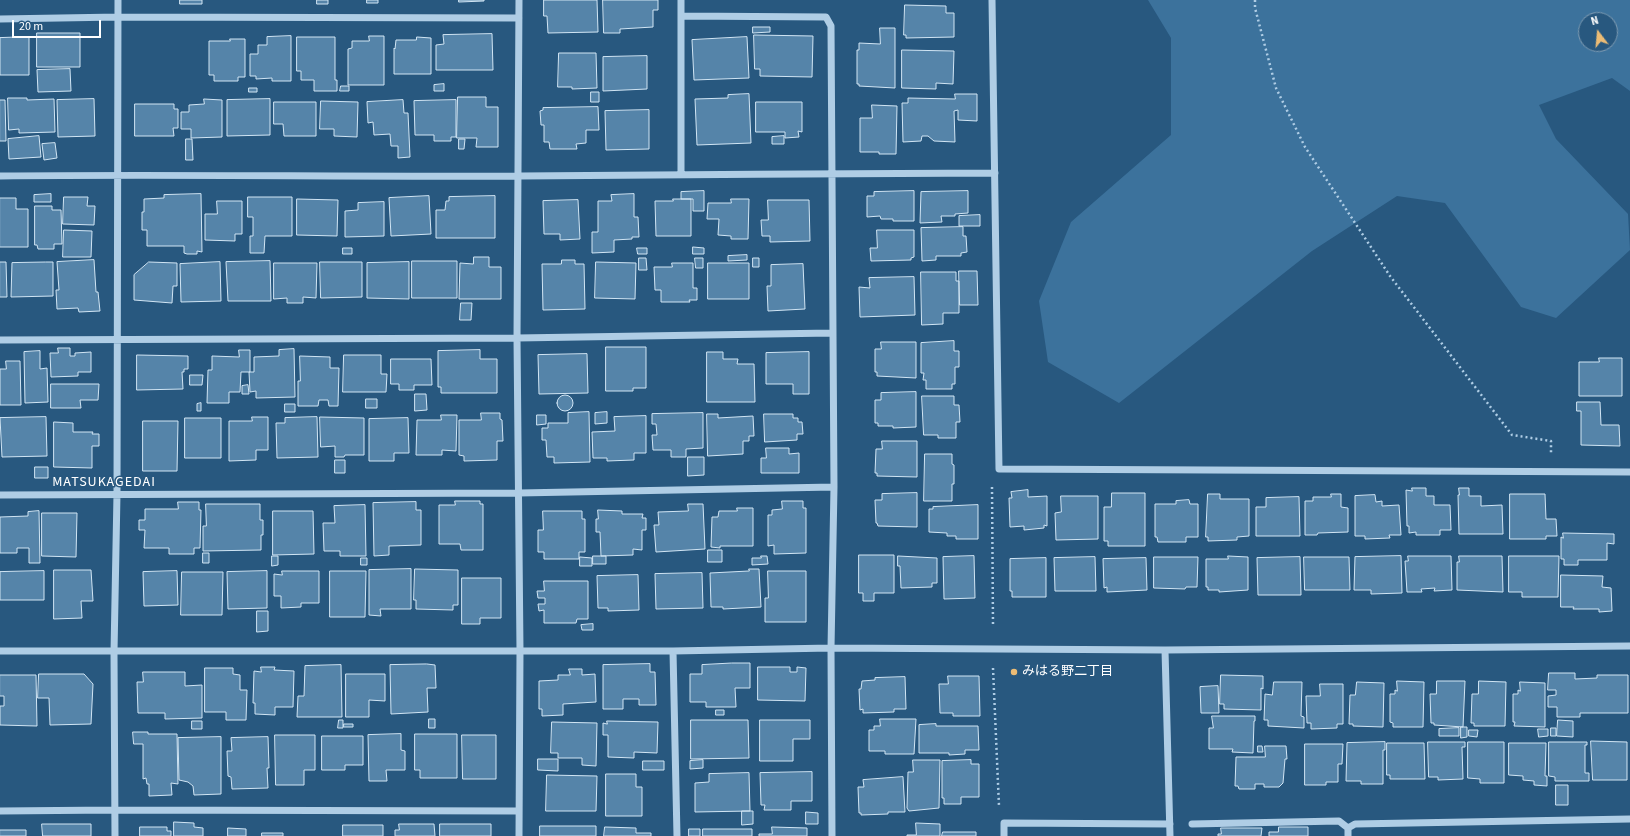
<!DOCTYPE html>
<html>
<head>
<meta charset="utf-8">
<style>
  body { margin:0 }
  #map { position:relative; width:1630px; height:836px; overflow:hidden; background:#28587f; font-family:"Source Sans 3",sans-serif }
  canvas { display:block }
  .north { position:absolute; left:1578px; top:12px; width:40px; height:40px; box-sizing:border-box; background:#28587f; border:1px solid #7e9bb2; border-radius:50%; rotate:344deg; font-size:11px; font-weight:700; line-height:16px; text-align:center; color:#fff }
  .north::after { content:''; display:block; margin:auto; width:14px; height:18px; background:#ecbc75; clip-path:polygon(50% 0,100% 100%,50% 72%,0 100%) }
  .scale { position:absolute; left:12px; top:20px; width:89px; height:18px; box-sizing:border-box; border:2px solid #fff; border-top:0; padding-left:5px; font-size:12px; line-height:14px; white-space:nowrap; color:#fff; -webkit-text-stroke:3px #28587f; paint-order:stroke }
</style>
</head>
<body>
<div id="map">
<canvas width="1630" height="836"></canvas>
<div class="north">N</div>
<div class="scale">20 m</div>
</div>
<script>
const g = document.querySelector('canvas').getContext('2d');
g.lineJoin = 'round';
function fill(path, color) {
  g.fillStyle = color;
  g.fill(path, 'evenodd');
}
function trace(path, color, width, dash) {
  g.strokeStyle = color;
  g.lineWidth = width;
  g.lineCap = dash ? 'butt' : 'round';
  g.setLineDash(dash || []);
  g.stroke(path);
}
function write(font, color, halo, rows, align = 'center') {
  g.font = font + ' "Source Sans 3","Noto Sans JP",sans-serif';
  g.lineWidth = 3;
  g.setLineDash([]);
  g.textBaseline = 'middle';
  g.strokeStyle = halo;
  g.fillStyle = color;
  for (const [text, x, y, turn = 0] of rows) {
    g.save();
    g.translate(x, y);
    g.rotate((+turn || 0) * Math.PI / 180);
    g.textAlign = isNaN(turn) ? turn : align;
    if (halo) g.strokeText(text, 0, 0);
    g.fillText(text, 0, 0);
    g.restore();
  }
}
fill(new Path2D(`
  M1148,0H1630V91L1612,78L1539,105L1556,139L1628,214L1630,250L1556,318L1521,307L1445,203L1397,196L1312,251L1119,403L1048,362L1039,301L1071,222L1171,135V38ZM1586,20H1610V44H1586Z`), '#3c729c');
const building = new Path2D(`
  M180,0H202V4H180Z
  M317,0H328V4H317Z
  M367,0H378V3H367Z
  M459,0H484V1L459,2Z
  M544,0H597L598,32L548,33L547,16H544Z
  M603,0H658V10H653V27L620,29V33H604Z
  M905,5L946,6V13H954V37L906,38V35H904Z
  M753,27H770V32L753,33Z
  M880,28H895V88L859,86V84H857V50H859V43L880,44Z
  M37,33H80V67H37Z
  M492,34L493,70H436V45L444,44L443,35Z
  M754,35L813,36L812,77L760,76V69H755Z
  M291,36V81H272V78L256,79V76H250V54H258V45H267V37Z
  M369,36H384V85H348V49L352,48V41H369Z
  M29,37V75H0V38Z
  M297,37H335V80H337V91H314V80H301V71H297Z
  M417,37L431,38V74H394V48L395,49L396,40H416Z
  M747,37L749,78L694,80L692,40Z
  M230,39H245V77H238V81H214V75H209V41H230Z
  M902,50L954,51L953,84L936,83V89L902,88Z
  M559,53H596L597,88L572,89V87H558Z
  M647,56V89L603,91V57Z
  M70,69L71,91L38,92L37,70Z
  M444,84V91H434V85Z
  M341,86H349V91H340Z
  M249,88H257V92H249Z
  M591,92H599V102H591Z
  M749,94L751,143L697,145L695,99L728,98V95Z
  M955,94H977V121L958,120V110L954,111L955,142L934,141L928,136H922L921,141L903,142L902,103H908V98L955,99Z
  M458,97H486V107H498V147H476L477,138H457Z
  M8,98H27V100L54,99L55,132L19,133V129L9,130Z
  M94,99L95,136L58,137L57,100Z
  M204,99L222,100V137L191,138V129H181V112H189V105L204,104Z
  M270,99V135L227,136V100Z
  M0,100H5L6,141H0Z
  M403,100L404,113H408L410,157L398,158V146H391L390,134L374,135L373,122L368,123L367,102Z
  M456,100V137H451V141H434V135H415L414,101Z
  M321,101L358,102L357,137L334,136V129H320Z
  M274,102H316V136H284L283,124H274Z
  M756,102H802V132L798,131L799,137L785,138V132H756Z
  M135,104H174V109H178V128H173L174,136H135Z
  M872,105L897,106L896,154H879V152H860V118H872Z
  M598,107L599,130H586V143L576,144L577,149H550L549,142H544V125H541L540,111L543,110V108Z
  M649,110V149L606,150L605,111Z
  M39,136L41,157L9,159L8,139Z
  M784,136V144H772V137Z
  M186,139H192L193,160H186Z
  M459,139H465L464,149H459Z
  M55,143L57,158L44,160L42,144Z
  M704,191V211H693V199H681V192Z
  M914,191V221H893V219H881L880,216L867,217V196H874V192Z
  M968,191V213L955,214V216H941L942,222L920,223L921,192Z
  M51,194V202H34V195Z
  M201,194L202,252L197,251V254H187L184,253V246H147V230H142V212H144V199L164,198V195Z
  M634,194V217H638L639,237H632V239L614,240V252L592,253V232H598V201H612L611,195Z
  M429,196L431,234L391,236L389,198Z
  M495,196V238H436V210H445L446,201H449V197Z
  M64,197H88L87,206H95L94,225L63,224Z
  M248,197H292V236H265L264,253H250V236H253V217H248Z
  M0,198H16V209H28V247H0Z
  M297,199L338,200L337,236L297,235Z
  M673,199H691V236H656L655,201H673Z
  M731,199H749L748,239H731V236L718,235L719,219H707L708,203H731Z
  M578,200L580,239L560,240V234H544L543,201Z
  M768,200H809L810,241L770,242V236H762L761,220H768Z
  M217,201H242V234H235V241L205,240V214H217Z
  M384,202V236L345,237V211L358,210V203Z
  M35,206H52V210H61L62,244H54V249H38L37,245H35Z
  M980,215V226H959V216Z
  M963,227V236H966L967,252L961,253V256H936V260L922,261L921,228Z
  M64,230L92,231L91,257H63Z
  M877,230H914V257L911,258V260L871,261L870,248H877Z
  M693,247L704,248V254H693Z
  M343,248H352V254H343Z
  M637,248H647V254H638Z
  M747,255V260L728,261V256Z
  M474,257H489V267H501V299H459L460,263L473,264Z
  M639,258H646L647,270H639Z
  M695,258H703V268H696Z
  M753,258H759V267H753Z
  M94,260L96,292H98L100,311L79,312L78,308L57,309L56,290H59L57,262Z
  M562,260H575V264H584L585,309L543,310L542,264H561Z
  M270,261L271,301H228L226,262Z
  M412,261H457V298H412Z
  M0,262H6L7,297H0Z
  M46,262H53V296L11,297L12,263Z
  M149,262L177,263V286H173L172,303L134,300V275Z
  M220,262L221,301L181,302L180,264Z
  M320,262H362V297L321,298Z
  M409,262V299L367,298V263Z
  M596,262L636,263L635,299L595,298Z
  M274,263H317L316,298L303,297V303H287V298L274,299Z
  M672,263H693V288H697V300H689L690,302H661V290H655L654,267H672Z
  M708,263H749V299H708Z
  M803,264L805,309L768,311L767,286H771V265Z
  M959,271H977L978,305H960Z
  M921,272H956V281H959V313H943V324L922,325Z
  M914,277L915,315L860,317L859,287L870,288L869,278Z
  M461,303H472L471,320H460Z
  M954,341V351H959V367H955V384H952V389H926V380H923L924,373H921V343Z
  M881,342H916V378L877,376V372H875V349H881Z
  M606,347H646V388H633V391H606Z
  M58,348H70V356H75V353L91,352V372H78V376L51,377L50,353H58Z
  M294,349L295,397L256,398V391L250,392L249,372H254V357L279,356V350Z
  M239,350H250V372H241L240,392H229V403H207L208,370H212V356L239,357Z
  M480,350V359H497V393H441V387H438V351Z
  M40,351V369L47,368L48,402L25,403L24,352Z
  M707,352H723V359H738L737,364H754L755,402H707Z
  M809,352V394H793V384H766V353Z
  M587,354L588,393L539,394L538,355Z
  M137,355L188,356V369H184V372H182L183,389L137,390Z
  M344,355H381V374H387L386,392H343Z
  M300,356L330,357V368H339L338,406H329L328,400H319L318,406H298V381H300Z
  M1599,358H1622V396H1579V362H1599Z
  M391,359H431L432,385H414V390H399V384H391Z
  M6,361H20L21,405H0V369H6Z
  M190,375H203L202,385H190Z
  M51,384H99L98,400H80L81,408H51Z
  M248,385L249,394H242V386Z
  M916,392V427L893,428V426H878V423H875V400H881V393Z
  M415,394H426L427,410L415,411Z
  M557 403a8 8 0 1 1 16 0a8 8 0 1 1-16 0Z
  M922,396H954V405H959L960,422H956V438H938V435H924Z
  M366,399H377V408H366Z
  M1577,402H1600L1601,425H1619L1620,446L1581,445V411H1577Z
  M201,403V411H197V404Z
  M285,404H295V412H285Z
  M589,412L590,462L554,463V457H547L546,440H542V428H548V423H568V413Z
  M607,412V423L595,424V413Z
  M481,413H500V419L502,420L503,441H497V460L464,461V456L459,455V420H481Z
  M703,413V448L686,449V457H671V450H653L652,435H657L656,424H652V414Z
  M707,414H718V418L753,416L754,436H749V441H743V454L708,456Z
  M764,414H793V418H798V422H802L803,434H797V440L765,442Z
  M441,415H457L456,451L442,450V455H416L417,420H441Z
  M537,415H546V424L537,425Z
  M646,416V453H634V460L607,461V458H593L592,432L615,431L614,417Z
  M46,417L47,456L2,457L0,418Z
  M252,417H268V450H256V460L229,461V421H252Z
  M317,417L318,457L277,458L276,423H285V418Z
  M320,417L364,418V455H345L344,457H335V446L321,447Z
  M185,418H221V458H185Z
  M408,418L409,453H394V461H369V419Z
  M143,421H178L177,471H143Z
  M54,422L73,423V432H93L92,434H99V446H92V468L54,467Z
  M882,441H917V477L877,476V473H875L876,449H882Z
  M766,448H789V454L799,453V473H761V458H766Z
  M925,454H952V464L954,465V484H952V501H924Z
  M688,457H704V475L688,476Z
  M335,460H345V473H335Z
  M35,467H48V478H35Z
  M1412,488H1426V496H1434V505H1450L1451,530H1440V535H1416V532L1409,533V526H1407L1406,490L1412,491Z
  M1459,488H1469V496H1481V506L1502,505L1503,534H1459L1458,495H1459Z
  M1028,490V497L1047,496V526L1044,525V528L1024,530V526L1010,527L1009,498H1012L1011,492Z
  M917,493V527L878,526L877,523H876L875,500H882V494Z
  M1112,493H1145V546H1108V541H1104V507H1111Z
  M1208,494H1220V499H1249V536L1237,537V540L1208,541V537H1206Z
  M1331,494H1341V507L1348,508V532L1318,533L1317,535H1305V501H1313V497H1331Z
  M1510,494H1545L1546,519H1556L1557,536H1546V539H1510Z
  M1375,495L1376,502L1382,501V506L1399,505L1401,535H1389L1390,538L1365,539V536H1355V496Z
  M1061,496H1098V539L1056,540L1055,513L1061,512Z
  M1299,497L1300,536H1256V507H1266V498Z
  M1189,500L1190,504H1198V537H1186V542H1158L1157,537H1155V504H1176V501Z
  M455,501H480V504H483V550H461L460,544H439V505H455Z
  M782,501H803V508H806V553L774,554V545L768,546V515H772V510L782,509Z
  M178,502H199V510H201L200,548H194V554H169V548H144L145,530H139V520H145V509H178Z
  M416,502V510H421V545L389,546V555L374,556L373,503Z
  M206,504H260V520H263V535H261V550L203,551V526H206Z
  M688,504H703L705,549L656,552L654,525H659L658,512L688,511Z
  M365,505L366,556H340V551H324L323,523H335L334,506Z
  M978,505V539H956V536H947V533L929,532V509H933V507Z
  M737,508H753V546H720V548L711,547L712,517H718L719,511H737Z
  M598,510L622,511V514H643L642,518H646V530H642V550L633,549V555L601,556L600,532H596V519H598Z
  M39,511L40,563H29V548H17V553H0V517L28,516V512Z
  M273,511H313L314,554L273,555Z
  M543,511H582V519H585V552H579V559H544V552H538V530H543Z
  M42,513H77L76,557L42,556Z
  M1563,533L1614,534V544L1607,543V560H1578V565H1564V559H1561V537L1563,538Z
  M708,550H722V562H708Z
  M203,553H209V563H203Z
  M859,555H894V593H874V601H863V593H859Z
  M272,556H278V565L272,566Z
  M593,556H606V564H593Z
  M761,556H767L768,564L752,565V558H761Z
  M898,556L937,558V583H932V587L901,588L900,566H898Z
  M974,556L975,598L944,599L943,557Z
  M1228,556L1248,557V590L1219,592V590H1208V587H1206V559H1228Z
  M1401,556L1402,593L1371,594V590H1354L1355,557Z
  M1408,556H1451L1452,590L1434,591L1435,588L1421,589L1422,592H1407L1405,561H1408Z
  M1459,556H1502L1503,592L1457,590V562H1459Z
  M1509,556H1559L1558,597H1522V592H1509Z
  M580,557L592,558V566H580Z
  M1095,557L1096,591H1055L1054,558Z
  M1154,557H1198L1197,587H1186L1185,589L1154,588Z
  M1300,557L1301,595H1258L1257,558Z
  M1304,557H1349L1350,590H1305Z
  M361,558H367V565H361Z
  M1046,558V597H1012V591H1010V559Z
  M1146,558L1147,590L1107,592V587L1104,588L1103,559Z
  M411,569V609H380L381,616L369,615V570Z
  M415,569L458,570V605H453V610L416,609V600H414Z
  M749,569H759L761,607L723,609V607H711L710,573L749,571Z
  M54,570H91L93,601H81L82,618L54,619Z
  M44,571V600H0V572Z
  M177,571L178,605L144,606L143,572Z
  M267,571V608L228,609L227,572Z
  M282,571H319V603H301V607L281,608V596H274V574L282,575Z
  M330,571H366L365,617H330Z
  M768,571H806V622H765V598H768Z
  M182,572H223L222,615H181Z
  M702,573L703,608L656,609L655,574Z
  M638,575L639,610L608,611V608H598L597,576Z
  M1561,575L1603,576L1602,587L1611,588L1612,611L1599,612V609H1573L1574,607H1561Z
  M462,578H501V618H480V624H462Z
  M544,581H588V619H577L576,623H544V610L539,611L538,604H545V598H538L537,591H544Z
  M257,611H268V631L257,632Z
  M593,624V630H582L581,625Z
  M732,663H750V688H735L736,707H706V702H690V674H702V665Z
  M427,664L435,665L436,688H427L428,712L391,714L390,665Z
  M650,664V672H655L656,705H639V699H623V709H603V665Z
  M341,665L342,717H297L298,696H304L305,666Z
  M261,667H275L274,670L294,671L293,707H275V715L255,714V703H253L254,671L261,672Z
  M758,667H790V672H797V667L806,668L805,701L758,700Z
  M205,668H233V674L240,675V690H247L246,720H226V712H205Z
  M569,669H582V675L595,674L596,702L563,704V715L542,716V709H539V681L558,680V675H570Z
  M143,672H185V686L202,685V718L165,719V713H138L137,682H143Z
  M1549,673H1575V679L1597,678V675H1628V713H1580V717H1557V707H1548V696L1556,695V690H1548Z
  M39,674H84L93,684L91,724L50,725L49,698H38Z
  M346,674H385V701L369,700V717H346Z
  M0,675H36L37,726L0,725V706H4V696H0Z
  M1221,675L1263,676V689L1261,688V710L1224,709V704H1220Z
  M948,676H979L980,716H953V713H940L939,684H948Z
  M905,677L906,709H894V712L863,713V709L860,710L859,689H861L862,681L875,680V678Z
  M1397,681L1424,682L1423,727H1393V723L1390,722V694H1395V690L1397,691Z
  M1437,681H1465L1463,727L1434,725V723H1431L1430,694H1436Z
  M1479,681L1506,682L1505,726H1474V723H1471L1472,694H1478Z
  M1274,682H1302L1301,716L1304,717V728L1268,726V720H1264L1265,694L1272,695Z
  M1357,682L1384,683L1383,727L1353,726V724H1349L1350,695H1355Z
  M1520,682L1545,683V727L1514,726L1515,722H1513V694H1518V690L1520,691Z
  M1320,684H1343V724H1337V728L1311,729V723H1307L1306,696H1320Z
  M1218,686L1219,713H1201L1200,687Z
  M716,710H724V715H716Z
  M1212,716H1255V721H1254L1253,753L1232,752L1233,749H1209V728H1213Z
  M429,719H435V728H429Z
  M880,719H916L914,754H885V751H869V730H874V726H880Z
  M339,720H343V728H338Z
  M691,720H748L749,758L691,759Z
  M760,720H810V739H793V761H760Z
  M1558,720L1573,721V737L1557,736Z
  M192,721H202V729H192Z
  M607,721L658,722L657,753L634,752V758L608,757V735H603V723L607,724Z
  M552,722L597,723L596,766L582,765V758H558V753H551Z
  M344,724H353V727H344Z
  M936,724V726H978L979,750H965V754L949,755V753H919V725Z
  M1461,727H1467V737L1461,738Z
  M1459,728V736H1439V729Z
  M1551,728H1556V736H1551Z
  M1538,729H1548V736L1539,737Z
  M1469,730H1478L1477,737L1469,736Z
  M133,732H148V734H177L178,784L171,783L172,795L149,796V784H147L146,778L143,779V744H134Z
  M401,734V750L405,751V770H386L387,781H369L368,735Z
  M415,734H457V778H420V770H415Z
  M275,735H315V770H304V785H276Z
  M462,735H496V779H463Z
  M322,736H363V765H345V770H322Z
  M221,737V794L194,795L193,786L188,782L179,780L178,738Z
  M268,737L269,768H267L268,788L232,789L231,777L228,776L227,751H232L231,738Z
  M1591,741L1627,742V780H1593Z
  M1385,742V750H1383V784H1361V781H1346L1347,743Z
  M1428,742H1465V747H1462L1463,779L1438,780V777H1429Z
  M1468,742H1504V783H1480V779L1468,778Z
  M1549,742H1587V745H1585V773H1589V781H1555V777L1549,776Z
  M1387,743H1424L1425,779H1390V775H1387Z
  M1509,743H1546L1545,776H1547V786L1534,785V781L1523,780V776L1509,775Z
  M1305,744H1343L1342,764H1338V782H1326V785H1305Z
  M1258,746H1262L1263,752H1258Z
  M1265,746H1286L1287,759H1285L1283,783L1279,787H1264V784H1255V789H1239L1238,786H1235L1236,757H1265Z
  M538,759H558V771L538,770Z
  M703,760V768L690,769V761Z
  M913,760H940L939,808L909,811L907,808L908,772H913Z
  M971,760V764H979V797H961V804H944V798H942V761Z
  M643,761H664V770H643Z
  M812,772V801H791V810H764L765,805H761L760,773Z
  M749,773L750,811L695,812V783L709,782V774Z
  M606,774H636V787H642V816H606Z
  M547,775L597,776L596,811H546Z
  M903,777L905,812H888V814L861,815V813H859L858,787H864L863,780Z
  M1556,785H1568V805H1556Z
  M742,811H753V824L742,825Z
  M806,812L818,813V824H806Z
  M174,822L194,823V827L203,828V836H174Z
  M916,823L940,824V836H907V835H916Z
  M42,824H91V836H43Z
  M399,824H434L435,836H395V830H399Z
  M440,824H491V836H440Z
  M343,825H383V836H343Z
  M540,826H596V836H540Z
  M140,827H167V831H171V836H140Z
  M605,827L636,828V833H651V836H604Z
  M772,827L807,828V836H759V834H772Z
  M1279,827H1308V836H1269V832H1278Z
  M228,828L246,829V836H228Z
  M1221,828H1262L1261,836H1218V834H1221Z
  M689,829H700V836H689Z
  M703,829H752V836H703Z
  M0,830H26V836H0Z
  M943,832H976V836H942Z
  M262,833H283V836H262Z`);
fill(building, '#5584a9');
trace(building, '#d1e5f4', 1);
trace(new Path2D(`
  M1255,0V8L1276,88L1305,147L1390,276L1512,435L1551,441V454
  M992,487L993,626
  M993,668L999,806`), '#afcde5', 2.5, [2, 3]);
trace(new Path2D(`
  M519,0L517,338L520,651L519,836
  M992,0L999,469L1630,472
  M682,16L826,17L831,26L834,487L831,648L832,836
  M0,19L119,17L519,18
  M681,174V0
  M0,176C173,174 347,177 520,176C678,175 837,173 995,173
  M0,340L517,338L832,333
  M0,495L519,493L834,487
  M1165,650L1170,836
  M0,651H673L831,648L1165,650L1630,646
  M673,651L677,836
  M0,811L114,810L519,811
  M1192,824L1339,821L1348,828V836
  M1348,828L1355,824L1630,819
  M115,836L114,652L117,494L118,0
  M1004,836V823L1170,824`), '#afcde5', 7);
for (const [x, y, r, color] of [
  [1014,672,4,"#ecbc75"]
]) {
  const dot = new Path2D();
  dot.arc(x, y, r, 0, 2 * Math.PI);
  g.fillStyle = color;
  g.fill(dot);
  trace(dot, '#28587f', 1.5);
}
write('13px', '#fff', '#28587f', [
  ["みはる野二丁目",1022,672]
], 'left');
g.letterSpacing = '1px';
write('14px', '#fff', '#28587f', [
  ["MATSUKAGEDAI",104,483]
]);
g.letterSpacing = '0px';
</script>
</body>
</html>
